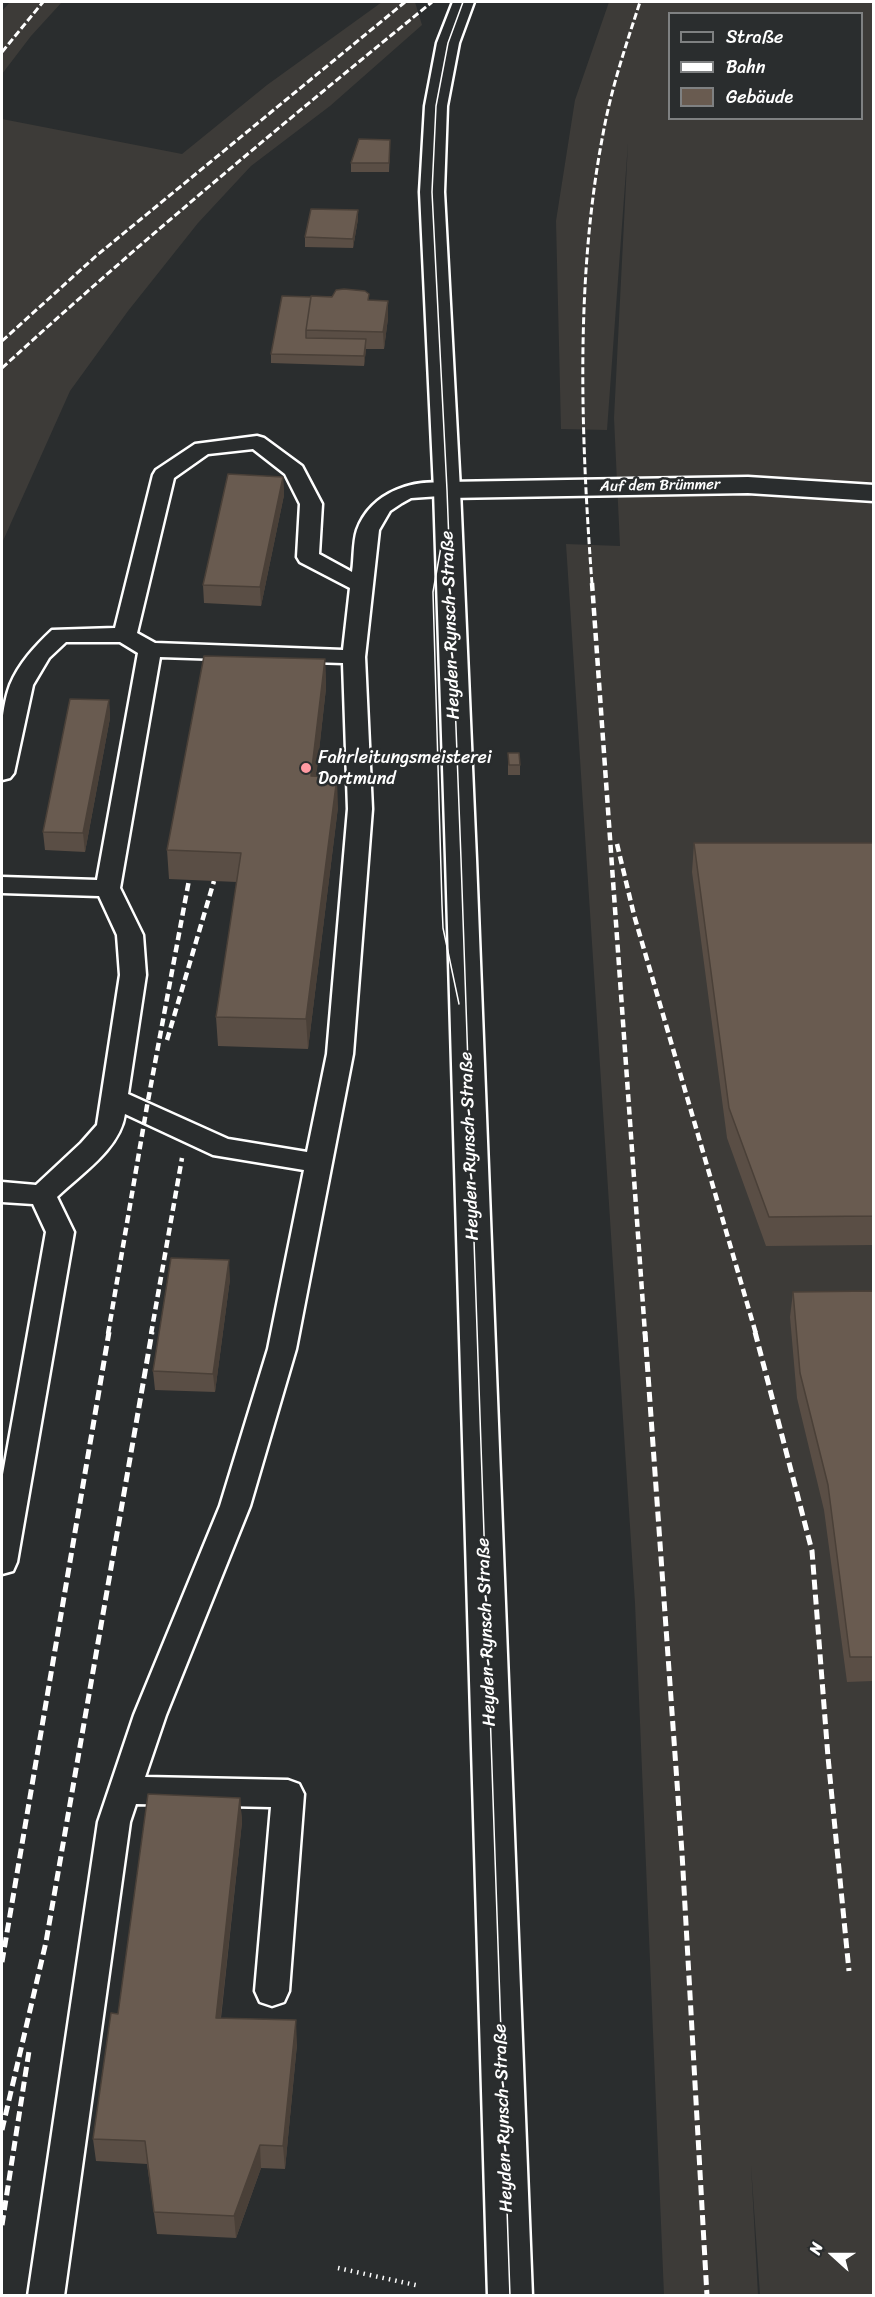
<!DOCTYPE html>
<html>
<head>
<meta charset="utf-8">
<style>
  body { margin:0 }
  #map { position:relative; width:875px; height:2297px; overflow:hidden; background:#2a2d2e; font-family:Sriracha,sans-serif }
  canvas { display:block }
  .frame { position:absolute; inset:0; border:3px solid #fff; pointer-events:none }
  .legend { position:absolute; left:668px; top:12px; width:195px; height:108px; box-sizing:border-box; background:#2a2d2e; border:2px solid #7f8182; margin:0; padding:8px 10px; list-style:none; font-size:18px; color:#fff }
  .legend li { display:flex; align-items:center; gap:12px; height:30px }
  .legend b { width:30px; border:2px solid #7f8182 }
  .north { position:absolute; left:803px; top:2225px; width:60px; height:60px; -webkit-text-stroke:4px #2a2d2e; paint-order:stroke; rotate:291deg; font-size:16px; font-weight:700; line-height:24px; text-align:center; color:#fff }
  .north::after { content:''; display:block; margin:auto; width:21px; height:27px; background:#fff; clip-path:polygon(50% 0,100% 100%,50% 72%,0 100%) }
</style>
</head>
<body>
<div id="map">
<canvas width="875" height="2297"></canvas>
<div class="frame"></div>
<ul class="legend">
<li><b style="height:8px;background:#2a2d2e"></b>Straße</li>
<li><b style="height:8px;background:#fff"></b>Bahn</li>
<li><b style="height:16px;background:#695b50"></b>Gebäude</li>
</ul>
<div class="north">N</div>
</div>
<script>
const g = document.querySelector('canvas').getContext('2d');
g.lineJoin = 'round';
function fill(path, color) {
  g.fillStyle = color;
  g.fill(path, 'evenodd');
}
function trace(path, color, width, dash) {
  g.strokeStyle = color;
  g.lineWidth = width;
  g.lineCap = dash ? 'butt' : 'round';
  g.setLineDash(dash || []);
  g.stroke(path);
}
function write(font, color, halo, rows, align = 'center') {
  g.font = font + ' Sriracha,sans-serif';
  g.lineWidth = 5;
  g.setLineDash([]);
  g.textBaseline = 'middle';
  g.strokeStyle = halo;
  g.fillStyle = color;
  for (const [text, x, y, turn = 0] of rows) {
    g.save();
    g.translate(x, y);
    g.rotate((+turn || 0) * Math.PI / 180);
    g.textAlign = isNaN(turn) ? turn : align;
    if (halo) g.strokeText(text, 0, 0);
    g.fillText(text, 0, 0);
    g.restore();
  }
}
fill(new Path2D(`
  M10,2H62L31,36L2,74V11Z
  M382,2H415L422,25L330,106L251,166L198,223L128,311L70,391L2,543V119L182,154L267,85Z
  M609,2H873V2295H760L751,2165L758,2295H664L635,1603L566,544L620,546L614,418L628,143L607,430L561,429L556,221L575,100ZM670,14H862V118H670Z`), '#3d3b38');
const lane = new Path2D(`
  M257,436L264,438L302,466L322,504L319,554L352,572C354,559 353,542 357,530C371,491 417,476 455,485L458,490L455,495L411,498L402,503L390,511L379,530L365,657L372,809L353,1054L296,1349L250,1506L166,1715L145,1777L288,1780L299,1784L304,1794L289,1991L284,2002L272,2006L260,2002L255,1991L271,1807L136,1804L130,1822L64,2296H28L98,1822L134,1715L220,1506L268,1349L304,1170L213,1155L125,1114C120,1149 81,1174 57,1197L74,1232L17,1562L13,1571L2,1574V1480L46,1232L33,1204L2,1202V1182L36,1185L81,1143L97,1125L120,975L117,935L99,896L2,893V877L97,880L138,653L120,642H66L49,658L33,685L14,773L10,778L2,780C0,752 0,712 10,685C19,663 35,646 52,630L115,628L153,475L156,470L195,444ZM253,449L285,474L300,504L297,557L300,562L350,588L343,650L155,643L137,633L174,478L208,454ZM160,657L343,663L348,809L327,1054L307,1152L228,1139L128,1094L146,975L143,935L120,888Z`);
const street = new Path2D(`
  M748,477L874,485V501L748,493L447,498L438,496L434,490L438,484L447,482Z`);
const secondary = new Path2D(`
  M453,2H474L459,43L447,106L444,192L460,490L476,859L532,2296H488L446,859L434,490L420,192L425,106L437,43Z`);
trace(lane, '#fff', 5);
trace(street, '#fff', 5);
trace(secondary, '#fff', 5);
trace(new Path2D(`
  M338,2268L420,2286`), '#fff', 4.5, [1.5, 5]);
fill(lane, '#2a2d2e');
fill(street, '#2a2d2e');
fill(secondary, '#2a2d2e');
trace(new Path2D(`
  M463,2L448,43L436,106L432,192L447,490L461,859L510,2296
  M442,541L433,592L442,905L443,928L459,1004`), '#fff', 1.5);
trace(new Path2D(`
  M2,52L43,2
  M2,341L96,256L405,2
  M2,368C141,241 286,121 432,2
  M592,584C581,436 575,280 603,134C611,89 626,45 640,2`), '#fff', 3, [7, 3]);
trace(new Path2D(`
  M592,583L645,1334
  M617,844L634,915L756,1334
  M167,1040L214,881
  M108,1334L147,1106L189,880
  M151,1334L182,1158`), '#fff', 4.5, [8, 4.5]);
trace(new Path2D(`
  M645,1332L682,1853L707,2296
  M755,1332L812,1551L828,1757L849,1971
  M2,1962L109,1332
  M2,2130L46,1942L152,1332
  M2,2225L29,2051`), '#fff', 5, [10, 5]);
fill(new Path2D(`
  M390,149L389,172H351V163Z
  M358,219L353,248L305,247V237Z
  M369,294V300L388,301V318L384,349H366L364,366L271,363V354L311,297Z
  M283,477L284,495L261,606L204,603L203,585Z
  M325,659L326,688L316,777L338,807L308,1049L218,1046L216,1017L237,882L169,879L167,850Z
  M109,700L110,718L85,852L45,850L43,832Z
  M508,753L520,765V775H508Z
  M694,843H873V1245L766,1246L727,1138L692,872Z
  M230,1279L215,1392L155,1390L153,1371Z
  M873,1291V1681L847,1682L824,1510L797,1398L790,1317L793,1292Z
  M240,1798L242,1822L221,2018L297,2044L285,2169L261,2168L236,2238L157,2234L147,2164L96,2161L93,2139L118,2014Z`), '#5a4e45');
fill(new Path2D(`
  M358,210V219L353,248V239Z
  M388,301V318L384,349L383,332Z
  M366,339V349L364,366V356Z
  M283,477L284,495L261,606L260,587Z
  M325,659L326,688L313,806L311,776Z
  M109,700L110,718L85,852L83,833Z
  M337,777L338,807L308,1049L306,1019Z
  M229,1260L230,1279L215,1392L213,1374Z
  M240,1798L242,1822L218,2042L216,2018Z
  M296,2020L297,2044L285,2169L283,2146Z
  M260,2145L261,2168L236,2238L234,2216Z`), '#4a4038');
const building = new Path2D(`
  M359,139L390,140L389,163H351Z
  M311,209L358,210L353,239L305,237Z
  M344,289L365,291L369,294L368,300L388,301L383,332L306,330L311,296L332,297L336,290Z
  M282,296L311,297L306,330V338L366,339L364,356L271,354Z
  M228,474L283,477L260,587L203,585Z
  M204,656L325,659L311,776L337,777L306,1019L216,1017L241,853L167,850Z
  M70,699L109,700L83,833L43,832Z
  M508,753H519L520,765H509Z
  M694,843H873V1216L769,1217L729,1108Z
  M171,1258L229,1260L213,1374L153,1371Z
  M873,1291V1657H850L828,1485L800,1373L793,1292Z
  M148,1794L240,1798L216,2018L296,2020L283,2146L260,2145L234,2216L154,2212L145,2141L93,2139L111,2013L118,2014Z`);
fill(building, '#695b50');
trace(building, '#4a4038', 1.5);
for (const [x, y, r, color] of [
  [306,768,6,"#ff9aa2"]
]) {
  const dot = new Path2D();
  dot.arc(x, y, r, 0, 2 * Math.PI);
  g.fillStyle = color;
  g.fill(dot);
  trace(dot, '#2a2d2e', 2);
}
write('15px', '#fff', '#2a2d2e', [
  ["Auf dem Brümmer",660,486,-1]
]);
write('18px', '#fff', '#2a2d2e', [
  ["Heyden-Rynsch-Straße",451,625,-92],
  ["Heyden-Rynsch-Straße",470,1146,-92],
  ["Heyden-Rynsch-Straße",487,1632,-92],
  ["Heyden-Rynsch-Straße",504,2118,-92]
]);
write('18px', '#fff', '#2a2d2e', [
  ["Fahrleitungsmeisterei",318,758],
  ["Dortmund",318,779]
], 'left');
</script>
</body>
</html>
